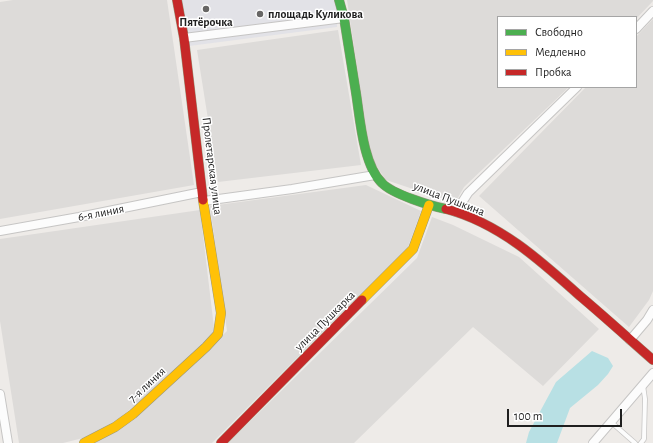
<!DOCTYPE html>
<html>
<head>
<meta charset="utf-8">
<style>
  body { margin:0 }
  #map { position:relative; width:653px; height:443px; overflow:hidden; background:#eeebe8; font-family:"Alegreya Sans",sans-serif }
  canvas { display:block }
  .legend { position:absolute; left:497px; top:16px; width:140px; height:72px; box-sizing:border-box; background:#fff; border:1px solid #a5a5a5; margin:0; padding:5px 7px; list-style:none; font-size:12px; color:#1f1f1f }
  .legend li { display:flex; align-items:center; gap:8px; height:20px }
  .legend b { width:20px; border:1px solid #a5a5a5 }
  .scale { position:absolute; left:507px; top:409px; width:115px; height:18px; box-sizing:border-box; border:2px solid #1f1f1f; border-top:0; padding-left:5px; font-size:12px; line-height:14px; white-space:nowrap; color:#1f1f1f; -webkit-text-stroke:3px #fff; paint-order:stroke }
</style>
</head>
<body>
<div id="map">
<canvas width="653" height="443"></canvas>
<ul class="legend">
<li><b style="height:5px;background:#4caf50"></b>Свободно</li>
<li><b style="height:5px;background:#ffc107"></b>Медленно</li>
<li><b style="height:5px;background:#c62828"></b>Пробка</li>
</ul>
<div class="scale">100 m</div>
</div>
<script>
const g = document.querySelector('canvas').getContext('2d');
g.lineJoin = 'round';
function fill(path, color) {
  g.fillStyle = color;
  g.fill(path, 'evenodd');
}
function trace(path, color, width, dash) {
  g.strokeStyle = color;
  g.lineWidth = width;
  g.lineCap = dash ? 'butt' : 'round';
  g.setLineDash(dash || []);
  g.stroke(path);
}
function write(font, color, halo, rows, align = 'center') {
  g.font = font + ' "Alegreya Sans",sans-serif';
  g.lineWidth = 3;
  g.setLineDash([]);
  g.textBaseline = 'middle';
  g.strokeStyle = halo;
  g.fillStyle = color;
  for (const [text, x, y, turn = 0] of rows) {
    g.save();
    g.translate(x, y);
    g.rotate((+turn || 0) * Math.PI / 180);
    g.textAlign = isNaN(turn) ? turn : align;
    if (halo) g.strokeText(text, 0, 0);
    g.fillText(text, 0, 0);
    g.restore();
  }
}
fill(new Path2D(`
  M13,0H167L194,185L0,219V2Z
  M347,0H653V1L636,19V17H498V87H569L464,187L455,203L386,180L375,164L369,146Z
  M653,19V291L649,300L629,327L479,196L586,87H636V37Z
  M338,30L361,165L218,182L197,50Z
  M366,185L421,211L408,247L212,443H95L139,415L227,331L210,206Z
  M200,210L215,336L121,417L91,436L63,443H19L0,321V239Z
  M432,217L453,225L519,257L599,329L543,386L473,327L354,443H228L417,258Z`), '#dddbd9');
fill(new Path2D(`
  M181,0H338L337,27L189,46Z`), '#e2e2e7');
fill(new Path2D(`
  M592,351L608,358L613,366L608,374L598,385L570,408L557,443H526L529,432L556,382Z`), '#b8e0e4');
const lane = new Path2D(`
  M611,422L635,443
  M641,443L644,439L645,399L643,385`);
const street = new Path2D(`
  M636,29L653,11
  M184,38L344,18
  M204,201L292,189L375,175
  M456,212L468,193L577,87
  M0,231L79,217L202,192
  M630,340L647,320L653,310
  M0,394L8,443
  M593,443L653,373`);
const fast = new Path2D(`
  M339,0L344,18C348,43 352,68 356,93C360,118 363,165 382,183C392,194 431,206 446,209`);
const slow = new Path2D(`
  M362,300L413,249L429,205
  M84,443L115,427L133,414L206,347L218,334L221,313L203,200`);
const jam = new Path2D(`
  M177,0L184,38L203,200
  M446,209C499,223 540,260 580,296C605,317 629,339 653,360
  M221,443L362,300`);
trace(lane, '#c6c5c4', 5.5);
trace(street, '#c6c5c4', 10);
trace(fast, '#99987e', 10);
trace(slow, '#99987e', 10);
trace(jam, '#99987e', 10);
trace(lane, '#fcfcfc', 4);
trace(street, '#fcfcfc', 8);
trace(fast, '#4caf50', 9);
trace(slow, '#ffc107', 9);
trace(jam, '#c62828', 9);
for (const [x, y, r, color] of [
  [206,9,4,"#676665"],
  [260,14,4,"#676665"]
]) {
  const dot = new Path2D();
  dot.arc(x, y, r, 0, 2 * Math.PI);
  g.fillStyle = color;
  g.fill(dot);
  trace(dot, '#fff', 1.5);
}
write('bold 12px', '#1f1f1f', '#fff', [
  ["площадь Куликова",268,14],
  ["Пятёрочка",206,22,"center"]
], 'left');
write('12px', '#1f1f1f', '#fff', [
  ["Пролетарская улица",212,166,83],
  ["улица Пушкина",449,199,21],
  ["6-я линия",101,213,-11],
  ["улица Пушкарка",325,321,-45],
  ["7-я линия",147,385,-43]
]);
</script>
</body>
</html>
